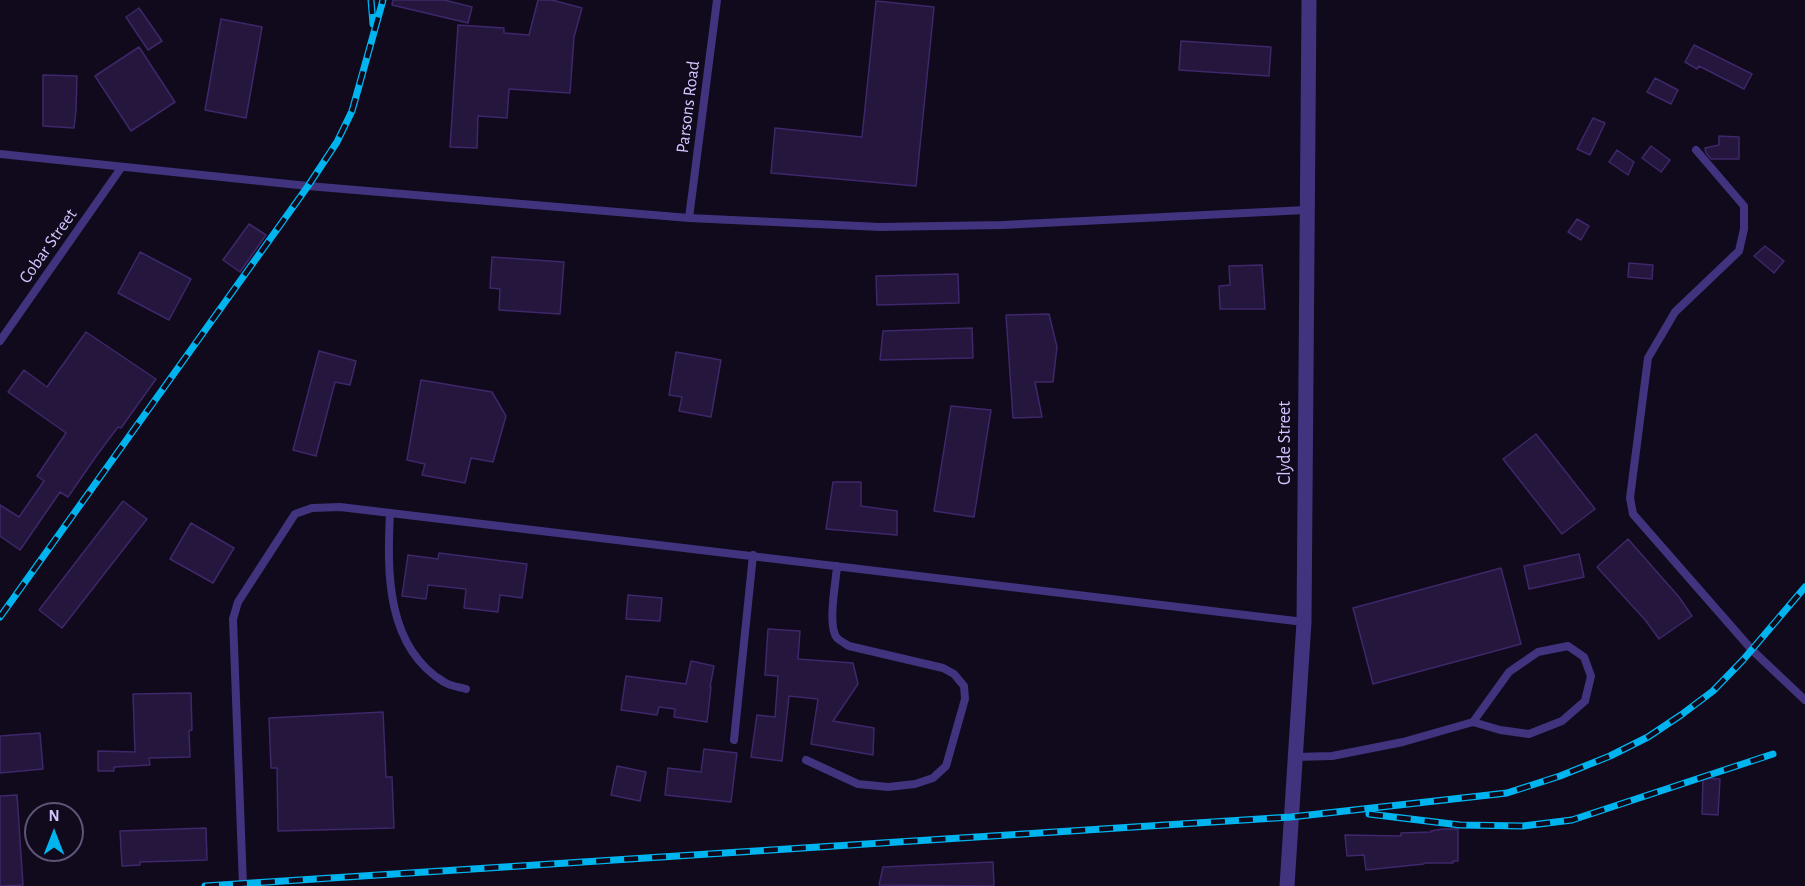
<!DOCTYPE html>
<html>
<head>
<meta charset="utf-8">
<style>
  body { margin:0 }
  #map { position:relative; width:1805px; height:886px; overflow:hidden; background:#100a1c; font-family:"Alegreya Sans",sans-serif }
  canvas { display:block }
  .north { position:absolute; left:24px; top:802px; width:60px; height:60px; box-sizing:border-box; background:#100a1c; border:2px solid #5e5577; border-radius:50%; rotate:0deg; font-size:16px; font-weight:700; line-height:24px; text-align:center; color:#d4c5ff }
  .north::after { content:''; display:block; margin:auto; width:21px; height:27px; background:#00b4f0; clip-path:polygon(50% 0,100% 100%,50% 72%,0 100%) }
</style>
</head>
<body>
<div id="map">
<canvas width="1805" height="886"></canvas>
<div class="north">N</div>
</div>
<script>
const g = document.querySelector('canvas').getContext('2d');
g.lineJoin = 'round';
function fill(path, color) {
  g.fillStyle = color;
  g.fill(path, 'evenodd');
}
function trace(path, color, width, dash) {
  g.strokeStyle = color;
  g.lineWidth = width;
  g.lineCap = dash ? 'butt' : 'round';
  g.setLineDash(dash || []);
  g.stroke(path);
}
function write(font, color, halo, rows, align = 'center') {
  g.font = font + ' "Alegreya Sans",sans-serif';
  g.lineWidth = 4.5;
  g.setLineDash([]);
  g.textBaseline = 'middle';
  g.strokeStyle = halo;
  g.fillStyle = color;
  for (const [text, x, y, turn = 0] of rows) {
    g.save();
    g.translate(x, y);
    g.rotate((+turn || 0) * Math.PI / 180);
    g.textAlign = isNaN(turn) ? turn : align;
    if (halo) g.strokeText(text, 0, 0);
    g.fillText(text, 0, 0);
    g.restore();
  }
}
const building = new Path2D(`
  M393,0H444L472,7L468,23L392,5Z
  M538,0H552L582,8L574,37L570,93L509,89L507,118L478,116L477,148L450,147L458,25L504,28V33L529,35Z
  M876,1L934,7L916,186L771,173L775,128L862,137Z
  M139,8L162,41L148,50L126,17Z
  M221,19L262,27L246,118L205,110Z
  M1181,41L1271,47L1269,76L1179,70Z
  M1694,45L1752,74L1744,89L1699,66L1697,69L1685,62Z
  M139,47L175,102L131,131L95,76Z
  M43,75L77,76L76,110L74,128L43,126Z
  M1655,78L1678,90L1671,104L1647,92Z
  M1593,118L1605,123L1590,155L1577,149Z
  M1719,136L1739,137V159H1711L1706,153L1705,148L1719,145Z
  M1651,146L1670,160L1661,172L1642,158Z
  M1617,150L1634,162L1628,175L1609,162Z
  M1577,219L1589,226L1581,240L1568,232Z
  M249,224L266,235L240,272L223,260Z
  M1765,246L1784,261L1774,273L1754,256Z
  M140,252L191,279L169,320L118,293Z
  M492,257L564,262L560,314L499,310L500,289L490,288Z
  M1629,263L1653,265L1652,279L1628,277Z
  M1262,265L1265,309H1220L1219,286L1230,285L1229,266Z
  M958,274L959,303L877,305L876,276Z
  M1049,314L1057,347L1053,382H1035L1042,417L1013,418L1006,315Z
  M972,328L973,358L880,360L883,331Z
  M86,332L156,379L121,428L118,427L97,455L68,497L60,492L20,550L0,536V505L19,517L44,481L37,476L66,433L8,392L24,370L47,387Z
  M319,351L356,361L350,385L335,382L316,456L293,450Z
  M676,352L721,360L711,417L679,411L682,397L669,395Z
  M421,380L492,392L506,416L493,462L471,458L465,483L422,475L425,464L407,460Z
  M951,406L991,410L974,517L934,511Z
  M1536,434L1595,509L1562,534L1503,459Z
  M833,482H861V506L897,511V535L826,529Z
  M123,501L147,519L62,628L39,610Z
  M191,523L234,548L213,583L170,559Z
  M1628,539L1679,597L1692,616L1659,639L1646,621L1597,567Z
  M439,553L527,564L522,598L500,595L498,612L464,608L466,589L428,585L426,599L402,596L408,555L438,559Z
  M1579,554L1584,577L1529,589L1524,566Z
  M1501,568L1521,644L1373,684L1353,608Z
  M628,595L662,598L660,621L626,619Z
  M768,629L800,631L798,659L853,663L858,684L833,721L874,728L873,755L811,744L818,699L789,696L782,761L751,757L757,715L775,717L778,676L765,675Z
  M691,661L714,666L710,687H711L707,722L674,717L675,709L659,707L657,715L621,710L626,676L686,684Z
  M191,693L192,730L189,731L190,757L149,758L150,765L114,767V771H98V751L135,752L133,694Z
  M383,712L386,777H392L394,828L278,831L277,768H271L269,718Z
  M40,733L43,769L0,773V736Z
  M704,749L737,753L731,802L665,795L668,768L701,772Z
  M617,766L646,772L640,801L611,795Z
  M1703,778L1720,779L1718,815L1702,814Z
  M17,795L23,885L0,886V796Z
  M206,828L207,860L140,862V865L122,866L120,831Z
  M1443,829H1458V861H1453V863H1424V864L1366,870L1364,855L1347,856L1345,835L1401,836V833L1431,832V831Z
  M993,862L994,886L879,885L883,867Z`);
fill(building, '#24163d');
trace(building, '#3e276a', 1.5);
trace(new Path2D(`
  M1696,150L1744,206V229L1739,251L1675,312L1648,358L1630,498L1633,514L1752,650L1805,700
  M0,154L308,186L689,218L880,227L1002,225L1306,210
  M689,218L717,0
  M0,341L121,168
  M390,513C387,572 386,647 444,682C450,686 459,687 466,689
  M734,740L753,555
  M1295,757L1332,756L1403,742L1473,722L1500,730L1529,734L1562,721L1585,701L1591,676L1584,657L1568,646L1538,652L1509,672L1473,722
  M806,760L858,784L888,787L915,784L933,778L946,766L965,699L964,686L954,674L943,668L849,646C846,644 840,641 837,638C827,626 836,582 837,566
  M243,886L233,619L238,602L295,514L312,508L340,507L1304,622`), '#41337d', 8);
trace(new Path2D(`
  M1287,886L1304,622L1309,0`), '#41337d', 15);
const rail = new Path2D(`
  M371,0L373,24
  M0,617L308,186L337,142L352,111L383,0
  M1369,814L1460,825L1523,826L1572,820L1773,754
  M205,886L1291,817L1507,793L1560,776L1610,756L1648,737L1681,715L1713,691L1743,660L1805,587`);
trace(rail, '#00b4f0', 7);
trace(rail, '#100a1c', 4.5, [14]);
write('18px', '#d4c5ff', '#100a1c', [
  ["Parsons Road",688,107,-83],
  ["Cobar Street",48,246,-55],
  ["Clyde Street",1285,443,-90]
]);
</script>
</body>
</html>
